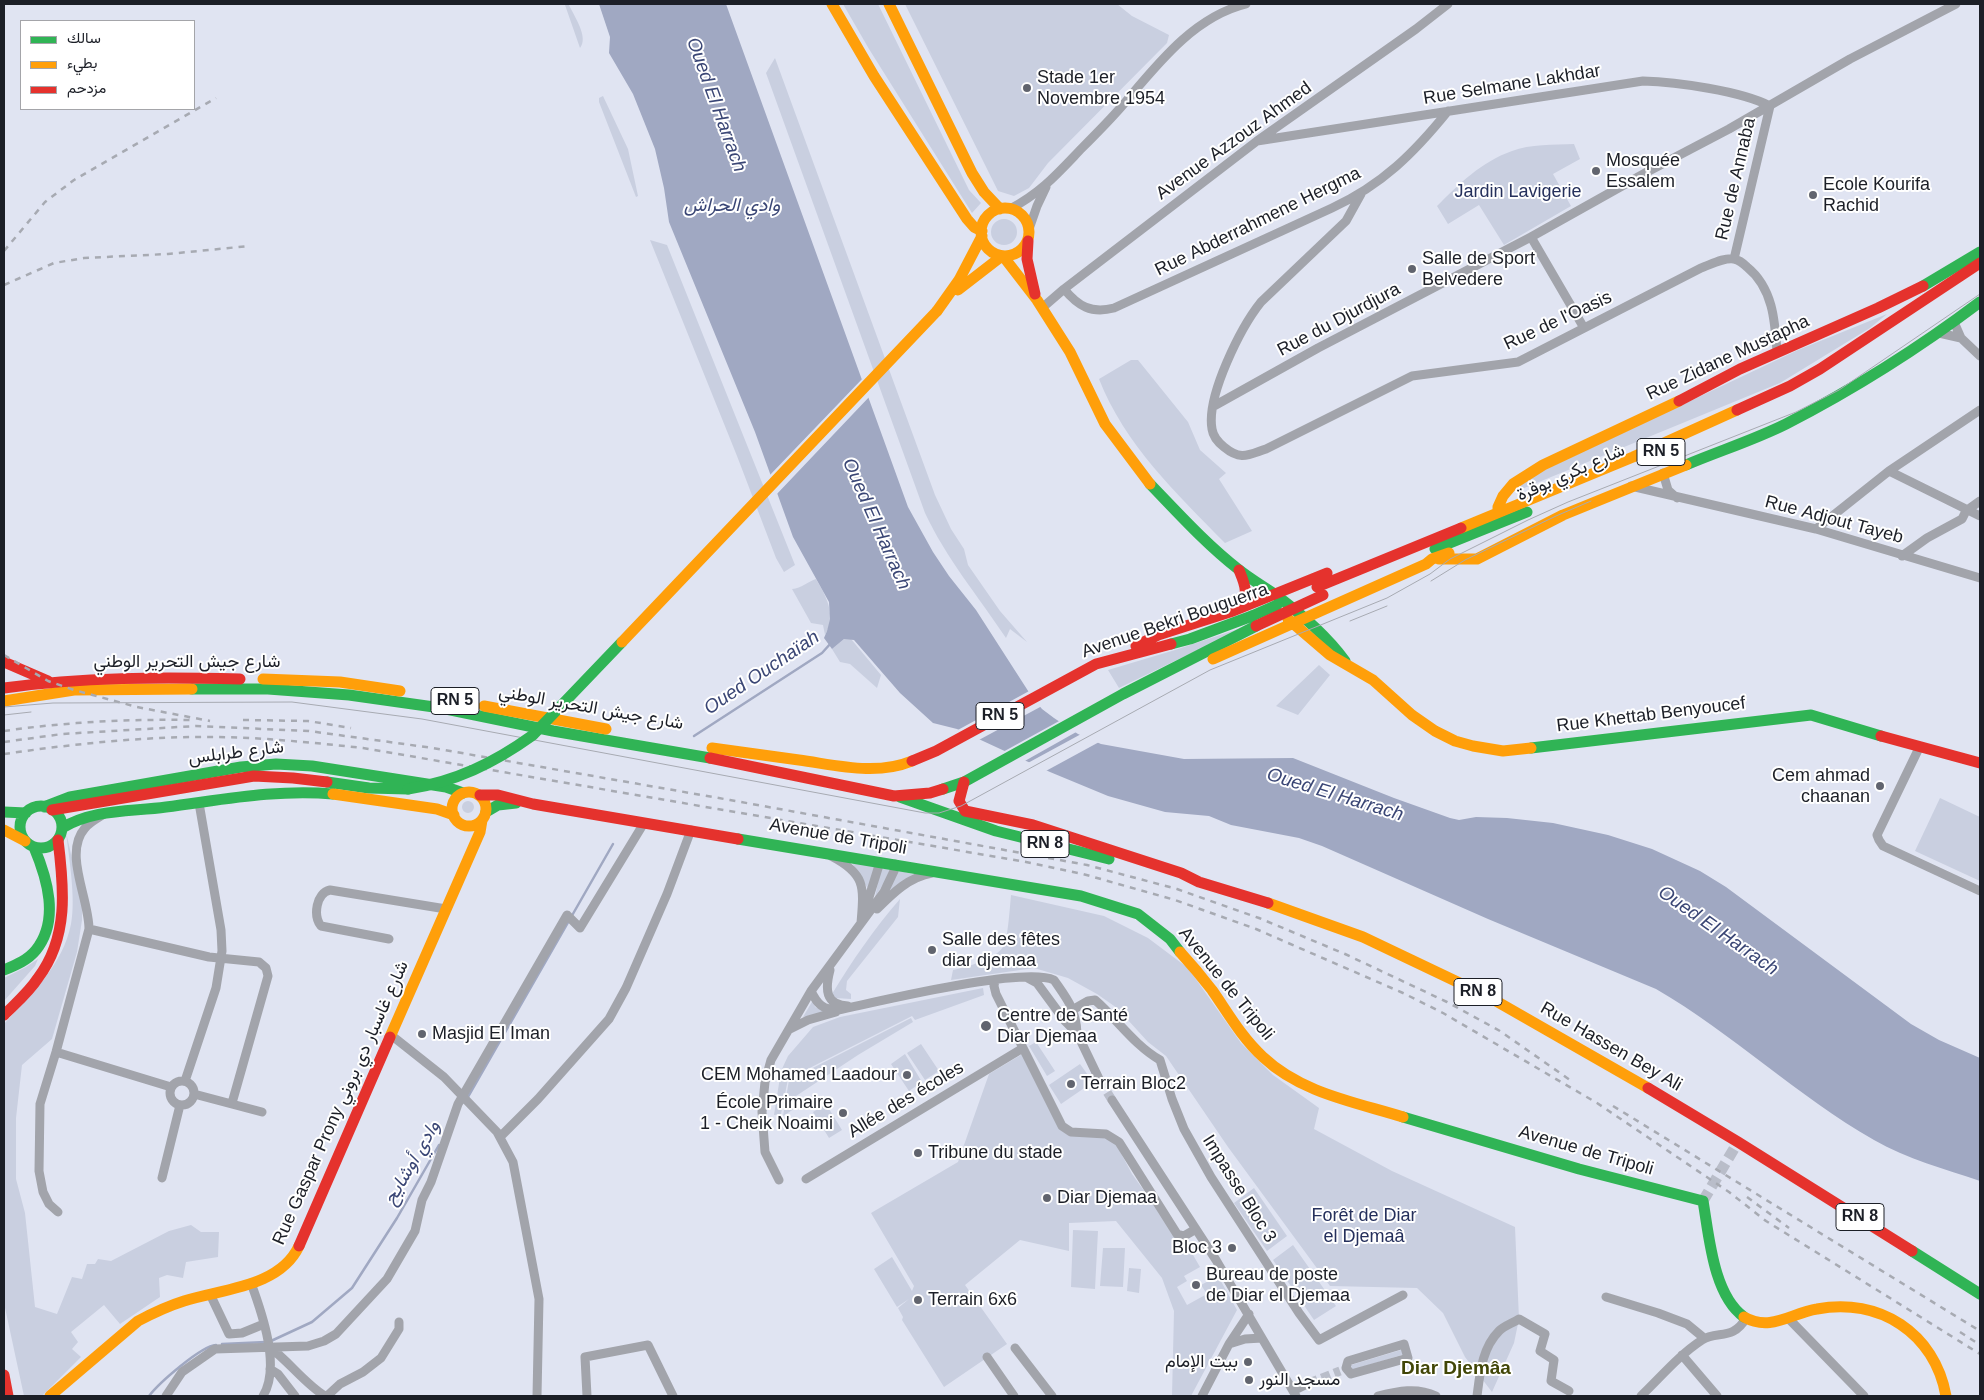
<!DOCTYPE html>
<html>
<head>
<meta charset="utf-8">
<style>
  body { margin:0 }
  #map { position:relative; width:1984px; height:1400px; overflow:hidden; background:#e0e4f2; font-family:Arial,Vazirmatn,sans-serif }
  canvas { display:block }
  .frame { position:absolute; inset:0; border:5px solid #1c1f27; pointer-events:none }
  .legend { position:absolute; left:20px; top:20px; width:175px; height:90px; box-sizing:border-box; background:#fff; border:1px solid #a4a5a9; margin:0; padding:6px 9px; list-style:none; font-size:15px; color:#1c1f27 }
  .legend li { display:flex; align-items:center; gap:10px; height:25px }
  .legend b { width:25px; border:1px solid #a4a5a9 }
</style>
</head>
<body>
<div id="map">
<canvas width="1984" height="1400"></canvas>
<div class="frame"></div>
<ul class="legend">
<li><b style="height:6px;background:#30b455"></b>سالك</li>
<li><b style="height:6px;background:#ff9f0a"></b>بطيء</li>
<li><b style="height:6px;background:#e5322d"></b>مزدحم</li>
</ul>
</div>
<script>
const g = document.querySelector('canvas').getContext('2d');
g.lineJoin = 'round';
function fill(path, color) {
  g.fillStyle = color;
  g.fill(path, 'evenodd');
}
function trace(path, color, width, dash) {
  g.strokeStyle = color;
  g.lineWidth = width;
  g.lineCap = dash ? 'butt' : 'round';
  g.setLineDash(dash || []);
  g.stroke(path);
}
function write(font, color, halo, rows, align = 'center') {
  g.font = font + ' Arial,Vazirmatn,sans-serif';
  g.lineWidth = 4;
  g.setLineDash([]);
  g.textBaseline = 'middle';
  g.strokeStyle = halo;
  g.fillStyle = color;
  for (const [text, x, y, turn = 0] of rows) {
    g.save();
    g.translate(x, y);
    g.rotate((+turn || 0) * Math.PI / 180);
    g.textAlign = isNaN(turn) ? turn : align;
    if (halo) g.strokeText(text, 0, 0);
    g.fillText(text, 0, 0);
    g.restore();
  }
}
fill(new Path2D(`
  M843,4H878L969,190L981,203L972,213L869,49Z
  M905,4H1117L1132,16L1169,35L1167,43L1048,163L1029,188L1014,196L998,191Z
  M565,5H569C574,16 589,37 580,48Z
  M775,58L935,495L951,529L964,549L968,565L1000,611L1027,642L1010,629L1006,638C978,596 946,558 925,513L766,73Z
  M603,96L628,149L638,196L636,197L599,102V98Z
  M1574,144L1580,159L1553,174L1571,206L1504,245L1479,205L1448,224L1437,206C1459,184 1481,162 1512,151C1530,144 1554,145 1574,144Z
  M991 232a13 13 0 1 1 26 0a13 13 0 1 1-26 0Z
  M650,240L667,245L795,565L784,572L776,558L737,456Z
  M1887,314L1870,328L1780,383L1517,491L1525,479L1798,350Z
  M1131,360H1138L1188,422L1200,450L1226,473L1219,479L1252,531L1225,543C1176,493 1125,445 1099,379Z
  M816,579C826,596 837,615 825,635L823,625L811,623L792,589C802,588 807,582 816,579Z
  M1247,626L1119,688L1108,670L1175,650Z
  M844,639H851L881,675L877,688L850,664L840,662L832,649Z
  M1319,665L1330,675L1298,715L1276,706Z
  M1940,798L1980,817V881L1915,851Z
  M462 807a6 6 0 1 1 12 0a6 6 0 1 1-12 0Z
  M66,832L82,903V920L77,952L52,1039L22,1065L16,1118V1179L25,1213L35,1307L57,1314L72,1277L82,1279L87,1264H95L98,1259L111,1261L169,1231L191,1225L201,1232H219L218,1257L186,1262L183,1278L167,1275L159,1278L160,1297L120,1324L104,1305L71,1332L78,1342L72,1349L81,1357L42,1396H24L4,1303V1024C31,994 63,965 71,924C76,899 69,858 66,832Z
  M851,861L876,866L868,889Z
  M881,868L892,870L875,897Z
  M897,870L916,875L884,898Z
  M1011,895L1104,916L1148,938L1188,968L1241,1043L1273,1075L1319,1108L1314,1129L1392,1171L1515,1227L1519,1319L1514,1343L1492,1392L1465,1357L1443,1313L1417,1288L1330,1286L1228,1147L1166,1056L1148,1042L1117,1008L1097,994L1068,978L1034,968L951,980L953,970C966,967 998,959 1004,945C1008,937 1010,906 1011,895Z
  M900,899L898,917L847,981L846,990L851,994V999L835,998L832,994C852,961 874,929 900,899Z
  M38,959L35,966L4,1001V978L26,967Z
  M983,988L984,995L915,1020L912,1016L788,1079L781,1114L774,1115L781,1071L788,1056L813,1027L840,1017Z
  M813,1000L815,1007L828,1012L803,1017Z
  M911,1018L913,1022L858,1055L790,1100L789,1101L794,1109L783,1116L789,1080Z
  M1036,1042L1055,1071L1047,1076L1029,1046Z
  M921,1044L939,1071L925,1080L907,1053Z
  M1024,1053L1065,1130L1113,1138L1132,1174L1178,1238L1182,1236L1200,1267L1184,1276L1187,1281L1177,1287L1187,1305L1207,1294L1201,1285L1218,1276L1237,1310L1191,1396H1172L1174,1311L1162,1278L1116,1221L1069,1223V1251L1020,1240L965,1285L1007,1344L944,1387L902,1320L903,1317L898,1308L909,1299L897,1307L874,1269L892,1257L912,1291L914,1286L871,1213L958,1162L989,1074Z
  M905,1054L922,1082L909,1091L891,1064Z
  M1080,1064L1093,1082L1061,1104L1049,1085Z
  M826,1104L842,1130L829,1138L813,1112Z
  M1254,1188L1287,1236L1267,1251L1234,1203Z
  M1073,1230L1098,1231L1095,1289L1071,1287Z
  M1293,1245L1336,1306L1314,1320L1273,1260Z
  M1103,1248H1125L1123,1287L1100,1286Z
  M1129,1268L1141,1269L1139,1293L1127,1291Z
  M1404,1349L1405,1354L1352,1370L1351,1365Z`), '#c9cfe0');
fill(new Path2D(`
  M599,4H726L908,507L933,552L949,576L976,610L1032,697L1042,709L1054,718L1078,734L1101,744L1184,759L1293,758L1394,798L1450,818L1459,820L1476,817L1507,818L1553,823L1608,835L1652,849L1700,871L1726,887L1911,1024L1939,1040L1980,1058V1181C1945,1169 1907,1159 1874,1140C1797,1096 1732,1033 1656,989L1488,919L1322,846L1299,838L1231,825L1209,816L1165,812L1108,796L1050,772L957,729L933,723L900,693L854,640L844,639L832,649L824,638L827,631L830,619L829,602L793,537L755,432L669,222L664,188L655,149L633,94L609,53L610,37Z`), '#a0a8c2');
fill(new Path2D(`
  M864,377L871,395L775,496L769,476Z
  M1031,690L1042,706L977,741L956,731Z
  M1061,720L1078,731L1023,762L1001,753Z
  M1083,733L1101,741L1044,772L1026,764Z`), '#e0e4f2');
trace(new Path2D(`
  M694,736L822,653L831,643
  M468,1097L613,844
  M271,1341L312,1322L352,1288L397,1218L439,1145
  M222,1344L266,1342
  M149,1396C159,1383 201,1346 216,1345`), '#a0a8c2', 2.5);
trace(new Path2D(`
  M1100,1081L1112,1100
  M1309,1383L1340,1371`), '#b9bdc9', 9, [9, 4.5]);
trace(new Path2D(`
  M1703,1201L1738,1142`), '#b9bdc9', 11, [11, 5.5]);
trace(new Path2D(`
  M1257,141L1643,81C1677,82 1741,91 1770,106
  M1361,194L1346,221L1261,302C1241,327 1206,396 1212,429C1213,436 1219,443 1224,447C1241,461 1248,455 1266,449L1412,376L1518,362L1701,268C1710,265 1724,257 1734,259C1739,260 1744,264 1747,267C1773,288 1775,321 1777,352
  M1010,209C1042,192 1058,173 1082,148C1096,134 1109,121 1122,106C1156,66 1193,17 1246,4
  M1029,229L1037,206L1046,187
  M1531,237L1584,328
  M1734,259L1770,106
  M1064,289C1078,306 1091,314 1114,308L1332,208C1382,185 1414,153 1448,111
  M1042,308L1064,289L1257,141L1416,29L1448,4
  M1954,322L1961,338
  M1939,333L1961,338L1980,356
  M1214,406L1318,348L1531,237L1647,172L1729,129L1850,59L1956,4
  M1889,471L1980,516
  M1663,473L1668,490L1677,498
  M1631,486L1816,529L1980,578
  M1816,529L1889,471L1980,410
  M1902,556L1927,538L1962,519L1966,511L1980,501
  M1919,748L1877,835L1879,840L1883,846L1980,891
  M831,856C866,874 864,887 861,923
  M866,907L880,862
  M877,909C893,893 909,877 932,873
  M89,929L209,957L259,962L266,968L268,976L232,1103
  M389,939L321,926C313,916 316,893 330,890L446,909
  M830,970C825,989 825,1005 848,1006
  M1026,977L1037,983L1065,1021L1077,1033L1100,1081
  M995,980L994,986L996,994L1062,1126L1071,1132L1106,1134L1119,1142L1177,1234L1184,1236L1196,1229
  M811,991C817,1004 823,1010 838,1010C877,1002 1023,966 1054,980C1067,999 1076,1009 1077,1033
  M1074,1009L1088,1001L1095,1000C1117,1019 1134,1045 1160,1060L1172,1099L1184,1129L1211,1177L1299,1313L1319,1340L1403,1295
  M790,1029L808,1020L836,1012
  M391,1035L444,1077L497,1132L513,1162L539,1299L537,1396
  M56,1052L171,1087
  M170 1093a12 12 0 1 1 24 0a12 12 0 1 1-24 0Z
  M185,1081L216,988L222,951L221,930L199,803
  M194,1094L262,1112
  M1112,1100L1216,1260L1296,1396
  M500,1137L538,1099L609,1019L626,988L667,894L691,830
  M162,1178L180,1105
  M806,1179L1023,1048
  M779,1180L765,1152L762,1112L765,1082L771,1060L811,991L884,892L894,871L895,864
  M58,1212L49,1204L43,1192L39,1171L40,1104L56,1052L89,929C89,898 63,853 85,828C90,822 98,818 104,814
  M251,1283C262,1313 281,1367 263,1396
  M210,1294L229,1334L242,1333L264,1324
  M1606,1297L1658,1313L1687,1324L1704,1338
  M1789,1319L1864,1396
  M1229,1344L1245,1339L1262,1338
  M1404,1344L1408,1358L1351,1374L1346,1368L1348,1361Z
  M268,1346C289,1361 304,1383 325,1396
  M1015,1348L1052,1396
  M1682,1355L1717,1396
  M987,1357L1014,1396
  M270,1369L278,1374L295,1396
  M1293,1391L1309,1383
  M166,1396L182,1372L215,1349L308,1346L324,1341L336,1334L387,1279L415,1231L422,1200L431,1182L458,1104L567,915L580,928L644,823
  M327,1396L340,1384L363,1372L381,1358L399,1329V1322
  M587,1396L585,1357L648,1345L673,1396
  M1202,1396L1229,1344L1249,1314
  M1378,1396C1398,1391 1417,1387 1436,1396
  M1477,1396C1480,1373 1482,1348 1499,1331C1504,1326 1513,1323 1519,1319L1545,1334L1540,1351L1554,1360L1551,1381L1569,1391
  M1641,1396C1661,1377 1679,1355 1702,1340C1717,1330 1733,1341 1746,1318`), '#a2a4ab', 9);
trace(new Path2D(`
  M1923,286L1980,252
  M1686,465C1719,451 1754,440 1786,424C1854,389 1919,348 1980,302
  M1150,484C1179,514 1206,544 1238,569C1249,578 1261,585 1273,593C1299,612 1326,635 1345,661
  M1435,549L1527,512
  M1171,644L1190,639L1252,616
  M192,689H268L349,695L441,708L553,731L710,758
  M1531,748L1811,715L1881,736
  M327,782L369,788L408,789
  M943,789L964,782L1123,694L1256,626
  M900,797L996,831L1109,859
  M20 827a21 21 0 1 1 42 0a21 21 0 1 1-42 0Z
  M44,807L70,797L241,767L276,764L312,766L446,787L463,793
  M4,812L26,813
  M486,812L498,805L516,803
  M62,828C94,809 130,812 166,807C222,800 275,789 333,794
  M738,839L1081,896L1138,914L1170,939L1180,952
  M4,970C16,965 28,960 36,950C60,920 47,878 34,847
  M1403,1117L1579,1169L1703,1201C1709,1235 1713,1295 1744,1317
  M1912,1251L1980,1294`), '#30b455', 11);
trace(new Path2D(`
  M832,4L874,76L967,219L974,227L982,231
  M889,4L972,173L984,192L1000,209
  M981 232a24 24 0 1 1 48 0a24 24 0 1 1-48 0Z
  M1003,256L1037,300L1070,352L1105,424L1150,484
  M958,290L1002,256
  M937,311L959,280L982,236
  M1498,512V507L1503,496L1513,484L1543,465L1679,401
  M1461,528L1633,457L1737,410
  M1439,559H1477L1563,515L1686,465
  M1288,619L1330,655L1373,680L1412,715L1435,731L1455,741L1473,746L1503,751L1531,748
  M1213,659L1426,564L1432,559L1449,553
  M263,679L340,682L400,691
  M4,701L74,690L192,689
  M484,706L606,729
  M712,748C741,752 770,756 799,760C836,765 876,776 912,761
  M452 809a17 17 0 1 1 34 0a17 17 0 1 1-34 0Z
  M333,794L437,809L454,815
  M4,830L25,841
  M1268,903L1363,937L1489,997L1648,1088
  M1180,952C1191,964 1202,977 1212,990C1228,1013 1242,1038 1263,1057C1301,1093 1355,1102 1403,1117
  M390,1037L480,832L482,820
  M1744,1317C1771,1332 1791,1313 1817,1309C1879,1297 1935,1333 1946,1396
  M50,1396L138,1321C153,1313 168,1306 184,1301C222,1289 280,1287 299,1246`), '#ff9f0a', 11);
trace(new Path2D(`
  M1028,241L1027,259L1035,294
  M1679,401L1740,369L1878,308L1923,286
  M1737,410L1790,386L1820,369L1980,263
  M1317,587L1461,528
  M1235,609C1250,595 1246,587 1239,570
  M1136,646L1158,635L1233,611L1327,573
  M4,662L48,681
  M4,688C83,677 161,677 240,679
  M1881,736L1980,763
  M710,758L894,796L930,793L943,789
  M912,761L936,751L1096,664L1171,644
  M964,782L959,801L965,811L1033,825L1181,873L1199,882L1268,903
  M480,795H498L533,804L738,839
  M52,810L254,776L293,778L327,782
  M4,1015C16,1003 29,992 38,978C69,937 64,888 58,840
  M1648,1088L1738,1142L1912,1251
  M299,1246L390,1037
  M4,1375L8,1396`), '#e5322d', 11);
trace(new Path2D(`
  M1431,581L1465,560L1556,516L1591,501
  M1350,621L1387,606
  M4,707L53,703L292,702L422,719L925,813H939L961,806L1210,670L1387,598L1430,574L1450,559L1528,520L1568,502L1796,412L1839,390L1980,294
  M4,715L31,712`), '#a7aab2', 1);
trace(new Path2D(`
  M4,251L45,202L74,180L216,98
  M4,285L54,263L84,258L168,254L249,246
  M4,655L48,681L74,690L137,707L210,721
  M243,720L308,721L351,728
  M4,731C66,722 128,719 191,720
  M4,742L62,734L196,726L309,731L433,748L730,800L1087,865L1177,889L1259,918L1345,954L1447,1002L1500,1031L1570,1080
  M4,754C66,745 129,738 193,737C250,736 307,742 363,748L1026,862L1083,874L1175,900L1256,929L1403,993L1443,1013L1597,1103L1729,1192L1766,1221L1980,1354
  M1613,1106L1980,1331
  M1747,1197L1789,1228
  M1960,1332L1980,1345`), '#a7aab2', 2.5, [6, 6]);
trace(new Path2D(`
  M1252,616L1277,605
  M408,789C455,782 494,763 533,735L622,642`), '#30b455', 11);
trace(new Path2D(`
  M622,642L937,311`), '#ff9f0a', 11);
trace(new Path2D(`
  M1256,626L1323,595`), '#e5322d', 11);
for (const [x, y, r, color] of [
  [1027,88,5,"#61646e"],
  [1596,171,5,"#61646e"],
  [1813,195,5,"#61646e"],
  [1412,269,5,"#61646e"],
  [1880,786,5,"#61646e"],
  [932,950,5,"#61646e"],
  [986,1026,6,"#61646e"],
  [422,1034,5,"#61646e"],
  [907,1075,5,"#61646e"],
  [1071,1084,5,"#61646e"],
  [843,1113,5,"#61646e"],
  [918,1153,5,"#61646e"],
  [1047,1198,5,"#61646e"],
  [1232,1248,5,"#61646e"],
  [1196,1285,5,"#61646e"],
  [918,1300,5,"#61646e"],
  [1248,1362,5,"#61646e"],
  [1249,1380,5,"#61646e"]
]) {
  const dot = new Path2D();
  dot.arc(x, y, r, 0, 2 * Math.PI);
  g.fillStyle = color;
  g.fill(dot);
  trace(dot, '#fff', 2);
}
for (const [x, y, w] of [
  [1661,452,48],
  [455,701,48],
  [1000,716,48],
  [1045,844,48],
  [1478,992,48],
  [1860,1217,48]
]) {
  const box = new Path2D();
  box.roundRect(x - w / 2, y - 13.5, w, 27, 4);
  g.fillStyle = '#fff';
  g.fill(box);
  trace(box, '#1c1f27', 1);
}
write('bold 16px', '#1c1f27', null, [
  ["RN 5",1661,452],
  ["RN 5",455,701],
  ["RN 5",1000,716],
  ["RN 8",1045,844],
  ["RN 8",1478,992],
  ["RN 8",1860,1217]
]);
write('18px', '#1c1f27', '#fff', [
  ["Stade 1er",1037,78],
  ["Novembre 1954",1037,99],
  ["Mosquée",1606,161],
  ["Essalem",1606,182],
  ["Ecole Kourifa",1823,185],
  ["Rachid",1823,206],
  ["Salle de Sport",1422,259],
  ["Belvedere",1422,280],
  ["Cem ahmad",1870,776,"right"],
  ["chaanan",1870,797,"right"],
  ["Salle des fêtes",942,940],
  ["diar djemaa",942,961],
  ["Centre de Santé",997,1016],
  ["Diar Djemaa",997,1037],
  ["Masjid El Iman",432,1034],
  ["CEM Mohamed Laadour",897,1075,"right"],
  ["Terrain Bloc2",1081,1084],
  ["École Primaire",833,1103,"right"],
  ["1 - Cheik Noaimi",833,1124,"right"],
  ["Tribune du stade",928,1153],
  ["Diar Djemaa",1057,1198],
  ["Bloc 3",1222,1248,"right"],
  ["Bureau de poste",1206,1275],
  ["de Diar el Djemaa",1206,1296],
  ["Terrain 6x6",928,1300],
  ["بيت الإمام",1238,1362,"right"],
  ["مسجد النور",1259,1380]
], 'left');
write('18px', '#1c1f27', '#fff', [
  ["Rue Selmane Lakhdar",1512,85,-9],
  ["Avenue Azzouz Ahmed",1234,141,-36],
  ["Rue de Annaba",1736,179,-77],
  ["Rue Abderrahmene Hergma",1258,222,-26],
  ["Rue du Djurdjura",1339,320,-28],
  ["Rue de l'Oasis",1558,321,-25],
  ["Rue Zidane Mustapha",1728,358,-25],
  ["شارع بكري بوقرة",1571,473,-24],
  ["Rue Adjout Tayeb",1834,520,15],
  ["Avenue Bekri Bouguerra",1175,621,-19],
  ["شارع جيش التحرير الوطني",187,662],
  ["شارع جيش التحرير الوطني",591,708,10],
  ["Rue Khettab Benyoucef",1651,715,-7],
  ["شارع طرابلس",236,753,-7],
  ["Avenue de Tripoli",838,837,10],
  ["Avenue de Tripoli",1226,984,51],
  ["Rue Hassen Bey Ali",1611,1047,30],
  ["Allée des écoles",906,1100,-31],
  ["Rue Gaspar Prony شارع غاسبار دي بروني",341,1103,-66],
  ["Avenue de Tripoli",1586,1151,16],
  ["Impasse Bloc 3",1239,1189,58]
]);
write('18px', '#25305c', '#fff', [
  ["Jardin Lavigerie",1518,192],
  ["Forêt de Diar",1364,1216],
  ["el Djemaâ",1364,1237]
]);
write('italic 19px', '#3a4675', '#fff', [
  ["Oued El Harrach",716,105,70],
  ["وادي الحراش",732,206],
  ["Oued El Harrach",876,524,66],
  ["Oued Ouchaïah",762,673,-34],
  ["Oued El Harrach",1335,795,17],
  ["Oued El Harrach",1718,931,35],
  ["وادي أوشايح",412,1163,-60]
]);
write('bold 19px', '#414607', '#fff', [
  ["Diar Djemâa",1456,1369]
]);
</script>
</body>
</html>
